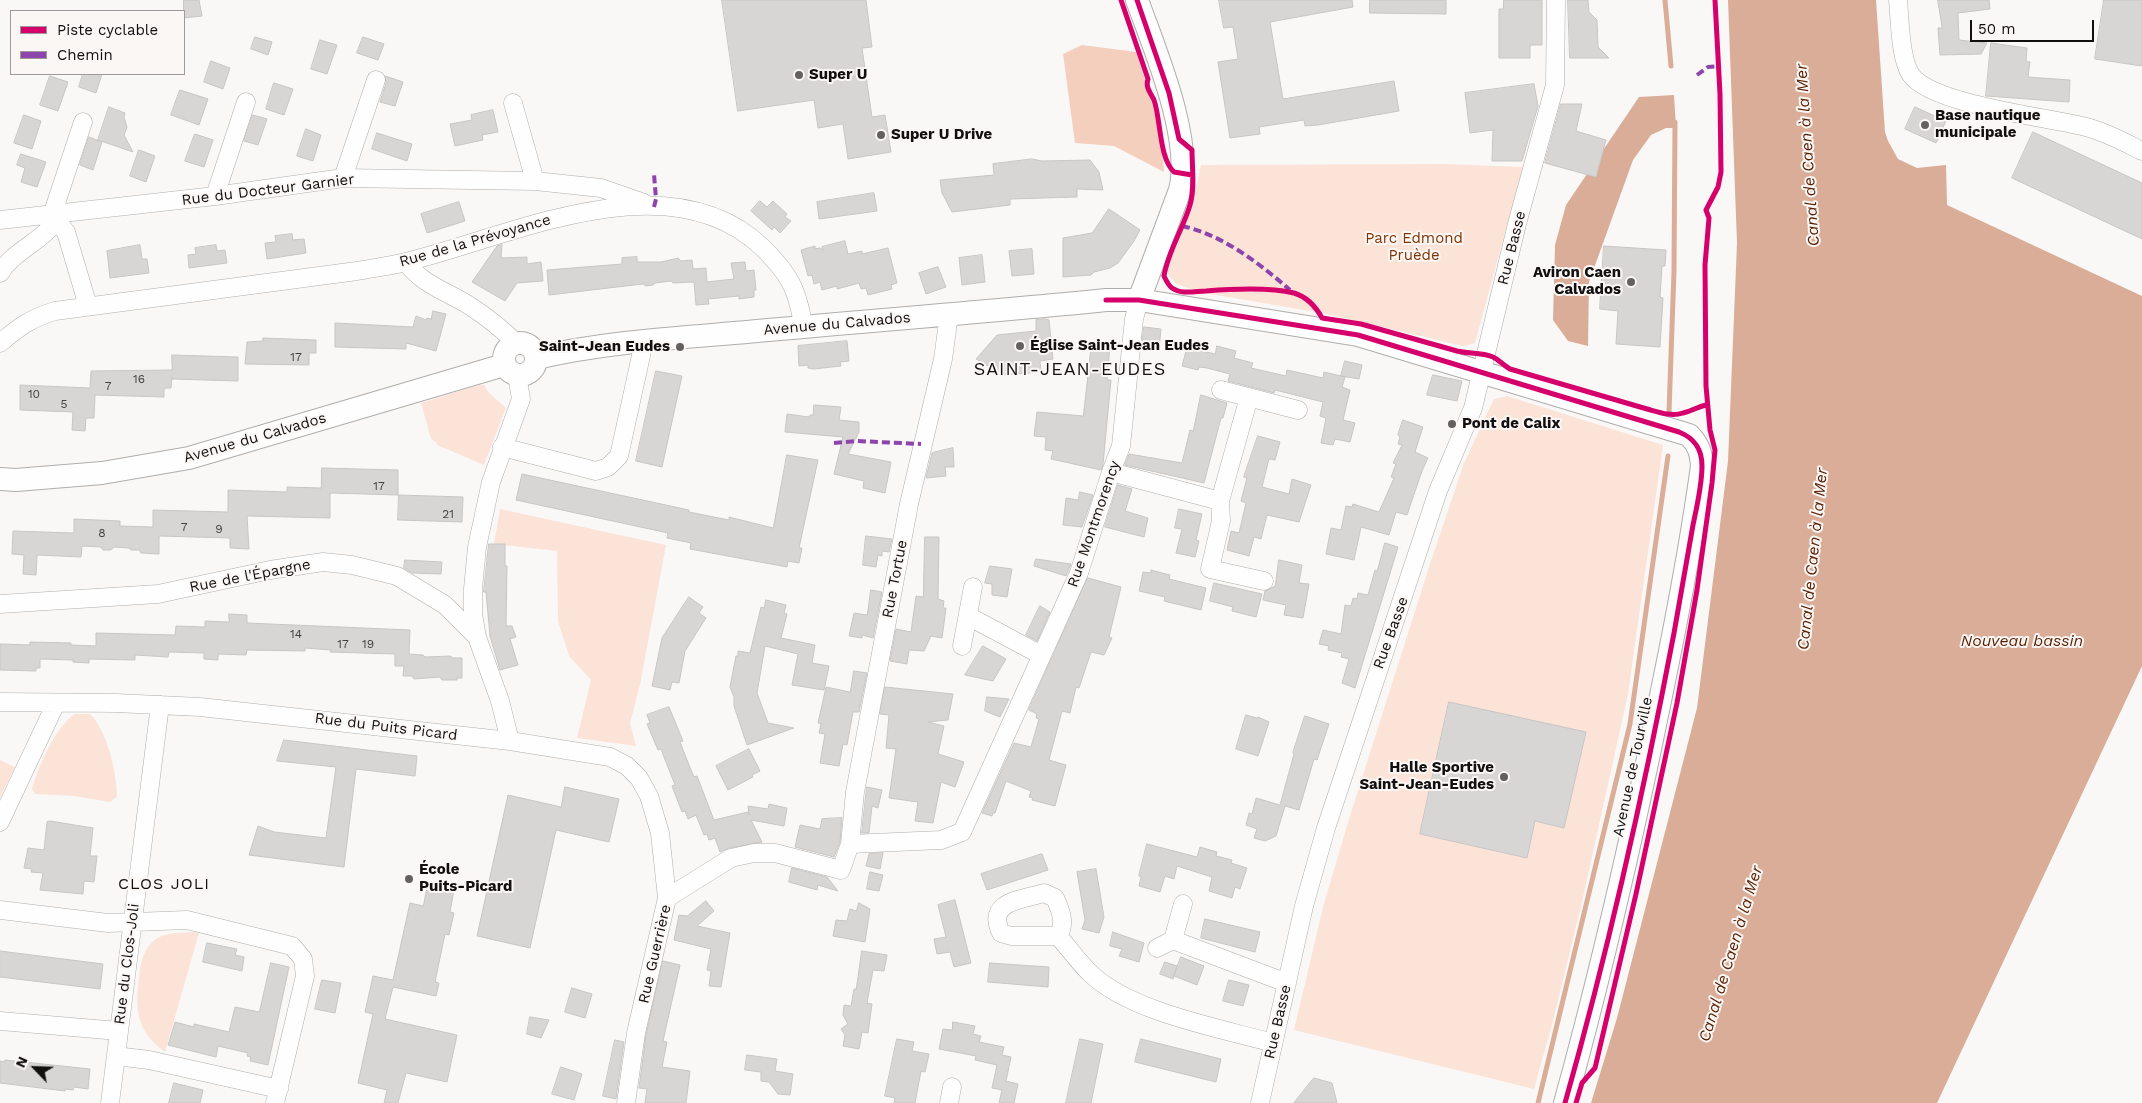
<!DOCTYPE html>
<html>
<head>
<meta charset="utf-8">
<style>
  body { margin:0 }
  #map { position:relative; width:2142px; height:1103px; overflow:hidden; background:#faf8f6; font-family:"Work Sans",sans-serif }
  canvas { display:block }
  .legend { position:absolute; left:10px; top:10px; width:175px; height:65px; box-sizing:border-box; background:#fbf7f5; border:1px solid #9d9a99; margin:0; padding:6px 9px; list-style:none; font-size:15px; color:#110f0f }
  .legend li { display:flex; align-items:center; gap:10px; height:25px }
  .legend b { width:25px; border:1px solid #9d9a99 }
  .north { position:absolute; left:10px; top:1043px; width:50px; height:50px; -webkit-text-stroke:4px #fbf7f5; paint-order:stroke; rotate:294deg; font-size:14px; font-weight:700; line-height:20px; text-align:center; color:#110f0f }
  .north::after { content:''; display:block; margin:auto; width:18px; height:22px; background:#110f0f; clip-path:polygon(50% 0,100% 100%,50% 72%,0 100%) }
  .scale { position:absolute; left:1970px; top:20px; width:124px; height:22px; box-sizing:border-box; border:2px solid #110f0f; border-top:0; padding-left:6px; font-size:15px; line-height:18px; white-space:nowrap; color:#110f0f; -webkit-text-stroke:4px #fbf7f5; paint-order:stroke }
</style>
</head>
<body>
<div id="map">
<canvas width="2142" height="1103"></canvas>
<ul class="legend">
<li><b style="height:6px;background:#d6006c"></b>Piste cyclable</li>
<li><b style="height:6px;background:#8e44ad"></b>Chemin</li>
</ul>
<div class="north">N</div>
<div class="scale">50 m</div>
</div>
<script>
const g = document.querySelector('canvas').getContext('2d');
g.lineJoin = 'round';
function fill(path, color) {
  g.fillStyle = color;
  g.fill(path, 'evenodd');
}
function trace(path, color, width, dash) {
  g.strokeStyle = color;
  g.lineWidth = width;
  g.lineCap = dash ? 'butt' : 'round';
  g.setLineDash(dash || []);
  g.stroke(path);
}
function write(font, color, halo, rows, align = 'center') {
  g.font = font + ' "Work Sans",sans-serif';
  g.lineWidth = 4;
  g.setLineDash([]);
  g.textBaseline = 'middle';
  g.strokeStyle = halo;
  g.fillStyle = color;
  for (const [text, x, y, turn = 0] of rows) {
    g.save();
    g.translate(x, y);
    g.rotate((+turn || 0) * Math.PI / 180);
    g.textAlign = isNaN(turn) ? turn : align;
    if (halo) g.strokeText(text, 0, 0);
    g.fillText(text, 0, 0);
    g.restore();
  }
}
fill(new Path2D(`
  M1445,164L1523,167L1475,343L1463,346L1327,314L1199,292L1175,283L1168,274L1166,261L1197,185L1201,165Z
  M479,385H484L489,393L506,408L484,465L437,445V443L431,439L421,403Z
  M1507,396L1663,445L1628,694L1582,902L1552,1025L1534,1089L1294,1030L1323,907L1349,819L1429,567L1464,463L1494,399Z
  M500,509L666,545L640,685L630,723L636,746L577,738L591,680L569,656L558,621L557,551L494,544Z
  M75,714H90C107,730 117,773 117,797L110,802L74,796L35,794L32,789C37,769 57,724 75,714Z
  M0,760L15,767L0,798Z
  M194,932L199,933L165,1052C136,1031 135,1009 139,977C141,961 143,949 156,939C166,932 182,933 194,932Z`), '#fbe3d8');
fill(new Path2D(`
  M1082,45L1136,52C1149,90 1162,131 1164,172L1114,146L1075,143L1063,54Z`), '#f4cfbd');
fill(new Path2D(`
  M1728,0H1876L1885,132L1888,141L1898,159L1917,168L1946,165L1947,205L2142,296V666L1937,1103H1591L1617,1018L1697,708L1728,461L1737,243Z
  M1674,95L1676,128H1666L1651,135L1633,160L1589,282L1588,346L1568,341L1553,320L1555,245L1566,205L1639,97Z`), '#daad98');
trace(new Path2D(`
  M1665,0L1671,66
  M1669,412L1674,271L1675,122
  M1538,1103L1630,724L1668,456`), '#daad98', 5);
const building = new Path2D(`
  M184,0H199L202,16L184,18Z
  M722,0H866L872,47L862,48L872,117L885,115L891,152L848,159L843,124L818,128L814,100L738,111Z
  M1219,0H1352L1353,7L1270,22L1283,99L1394,81L1399,111L1318,125L1305,126L1304,120L1259,127L1260,134L1230,138L1218,62L1238,59L1233,27L1224,28Z
  M1370,0H1446V14L1370,13Z
  M1504,0H1542V45H1530V58H1499V9H1503Z
  M1568,0H1588L1589,12L1597,20L1598,47L1609,58H1570Z
  M1938,0H1989L1990,9L1958,13L1959,40L1987,43L1981,54L1940,55L1938,28H1942Z
  M2104,0H2142V66L2095,59Z
  M255,37L272,42L268,55L251,49Z
  M363,37L384,44L378,60L357,53Z
  M320,40L337,45L327,74L311,69Z
  M1991,43L2027,48L2026,61L2030,62L2028,77L2070,80L2069,102L1986,96Z
  M211,61L230,68L223,89L204,82Z
  M83,74H102L96,93L79,87Z
  M50,76L68,82L58,111L40,105Z
  M385,76L403,82L395,106L380,102L386,83Z
  M274,83L293,89L284,115L266,109Z
  M1534,84L1538,106L1522,161H1492L1493,130L1470,133L1465,93Z
  M180,90L208,99L199,125L171,115Z
  M1561,104H1582L1576,131L1606,140L1596,177L1545,163Z
  M109,107L125,113L124,117L127,127L124,135L133,152L98,140Z
  M1915,107L1946,121L1936,143L1905,129Z
  M493,110L498,132L482,135L483,140L455,146L450,124L472,120L471,115Z
  M24,115L41,121L32,149L14,143Z
  M253,115L267,119L258,145L244,141Z
  M306,129L321,135L313,161L297,156Z
  M2033,132L2142,183V239L2012,178Z
  M377,133L412,144L407,161L372,149Z
  M195,134L213,140L204,167L185,161Z
  M89,137L102,142L93,170L80,165Z
  M139,150L155,156L146,182L130,176Z
  M21,154L46,162L37,187L21,182L25,168L17,165Z
  M1032,159L1042,161L1090,160L1099,172L1103,190L1077,189V197L1010,199V205L952,212L942,193L940,180L994,175L993,164Z
  M874,193L877,211L819,219L817,202Z
  M760,201L767,207L773,201L787,214L785,217L791,221L780,233L774,227L772,230L751,211Z
  M459,202L465,221L427,233L421,214Z
  M1109,209L1140,230L1134,241L1118,263L1110,268L1094,272L1091,275L1063,277V238L1092,233Z
  M292,234L293,240L304,239L306,253L267,259L265,243L276,242L275,236Z
  M845,241L848,254L862,251V254L888,248L897,283L891,285L892,289L868,295L866,288L861,289L859,283L837,289V286L822,290L820,282L814,284L812,275L808,276L801,250L815,246V249L820,248L823,250L822,247Z
  M140,245L142,259H147L149,273L110,278L107,251Z
  M216,245L217,251L225,250L227,263L189,268L188,255L196,254L195,248Z
  M502,245L501,258L527,257V264L541,262L543,281L517,283L505,301L472,282L497,246Z
  M1604,246L1666,250L1665,266H1662L1660,297L1663,298L1660,347L1616,344L1618,311L1600,309Z
  M1032,249L1034,274L1012,276L1009,251Z
  M982,255L985,282L962,285L959,258Z
  M637,257V262H661L678,258L681,261L692,260L693,269L706,268L707,282L734,279L731,263L745,262L746,271L754,270L756,290H754V297L739,299V296L708,299L709,304L696,305L694,282L673,283L671,281L655,283L653,285L646,286L643,284L549,295L547,270L622,264V258Z
  M938,267L946,287L926,294L919,273Z
  M433,311L446,314L436,351L406,343V349L335,347V323L413,327L416,316L426,320L427,318L431,319Z
  M1045,319L1049,320L1053,359L1040,361L1041,372L1003,375L976,359L997,335L1036,331V320Z
  M1144,327L1161,329L1159,350L1142,348Z
  M263,338L316,340V353H309V365L245,364L247,342L263,341Z
  M847,341L849,361L840,362L841,366L814,369L808,368V365L799,366L798,346Z
  M1092,342L1110,344L1107,380H1111L1103,464L1101,470L1051,459L1053,451L1045,450L1046,437L1034,436L1037,412L1083,416Z
  M1217,346L1236,351L1234,358L1253,363L1251,368L1286,376L1287,370L1323,378L1324,372L1345,377L1342,387L1350,390L1343,420L1355,423L1350,442L1335,439L1333,445L1321,443L1326,418L1320,416L1323,402L1275,390L1274,393L1228,381L1230,374L1207,368L1199,367L1198,370L1182,366L1187,347L1215,354Z
  M172,355L238,357V381L172,379V377L171,388H164V397L95,395L94,418H86L85,431L72,430L73,412L20,410V385L90,388L91,371L172,370Z
  M1345,361L1362,365L1359,379L1341,376Z
  M656,371L682,376L662,467L636,461Z
  M1433,375L1462,381L1457,401L1427,395Z
  M1201,395L1227,403L1223,418H1221L1204,483L1125,465L1129,454L1182,463L1190,430L1193,431Z
  M814,405L841,407L839,420L859,422V432L848,454L891,462L885,493L863,488L864,481L834,474L843,437L785,432L787,414L809,417L810,415H813Z
  M1403,420L1423,427L1415,452L1428,458L1422,471L1407,515L1396,512L1389,535L1361,527L1354,560L1326,554L1331,528L1341,530L1346,506L1352,507L1353,504L1379,512L1394,478L1391,477L1396,464L1393,463L1402,445L1398,444L1400,437L1398,435Z
  M1258,436L1280,442L1275,460L1269,459L1262,487L1289,494L1292,479L1311,485L1299,522L1267,515L1261,539L1254,537L1249,556L1227,550L1231,531L1239,533L1246,503L1241,501L1247,478L1244,477Z
  M953,448L954,467H945L946,476L926,478L932,453Z
  M787,455L818,460L799,548H802L799,563L788,561L787,567L690,549L691,543L667,538L668,533L516,500L522,474L689,510V512L729,520V517L773,528Z
  M322,468L398,470V495L330,493V518L247,516L249,549L230,548V538L159,536V554L141,553L139,550H131L129,548L114,547L111,550H103L101,547L82,546L81,557L37,555L36,575L23,574L24,555L12,554L13,531L74,533V519L120,521V526L153,527V510L228,512V490L287,492V487L321,488Z
  M1118,485L1132,489L1125,511L1148,518L1144,537L1105,527Z
  M1080,492L1093,495L1082,527L1063,525L1066,498L1078,500Z
  M399,495L463,497L462,522L398,520Z
  M1179,509L1202,514L1196,540L1199,541L1195,557L1176,553L1182,529L1175,528Z
  M866,536L892,539L889,552L882,551V556L878,555L876,567L863,565Z
  M925,537H939L938,599L944,601L943,608H946L942,638L931,636L924,651L909,650L907,664L890,661L896,629L911,632L916,596L923,597Z
  M1385,543L1398,547L1355,688L1342,683L1349,659L1341,657L1342,653L1328,650L1329,646L1319,644L1323,630L1341,634L1345,605L1351,606L1353,598L1357,599L1358,593L1368,595L1375,570L1377,571Z
  M489,544H505V566H507L506,626H512L516,637L510,639L518,665L500,670L490,636L486,592H484Z
  M1036,559L1071,564L1066,576L1034,566Z
  M405,560L442,562L441,574L412,573L404,568Z
  M1279,560L1302,565L1299,583L1309,584L1303,618L1284,615L1286,605L1263,600L1265,591L1275,586Z
  M990,566L1012,569L1007,597L992,595V584L985,583Z
  M1151,570L1170,575L1169,579L1206,588L1201,610L1164,601L1165,597L1139,591L1143,572L1151,573Z
  M1088,578L1121,587L1109,637L1112,638L1104,655L1091,652L1079,688L1076,687L1070,713L1062,711L1049,760L1066,765L1055,806L1032,800L1033,798L1029,797L1031,791L1006,781L995,813H993L992,816L982,813L1014,743L1031,747L1039,719L1036,718L1037,714L1029,710Z
  M1214,583L1262,594L1256,617L1232,611L1233,607L1210,601Z
  M871,590L882,592L873,638L862,635V638L849,636L854,613L867,615Z
  M689,597L703,607L699,613L706,618L685,651L679,683L672,682L670,690L652,686L662,638Z
  M766,600L786,605L784,613L787,614L781,638L815,645L812,663L829,666L824,690L792,685L798,654L765,646L757,693L768,723L794,728L747,745L734,706V697L730,687L736,656H738V651L750,653L761,607L764,608Z
  M1040,606L1050,612L1037,641L1026,635Z
  M229,614L247,615V623L410,630L409,654L423,655L425,657L450,656L453,658H462V678H457V680H442L440,677L414,679L412,676H403L404,666H395V654L330,652L331,650L305,648V651L247,650L246,655L218,654V660L204,659V653L169,652L168,657L135,655V660L89,659V663L73,662V660L40,659V668H36V671L0,670V644L30,645V642L71,643V645L96,646V633L175,635L176,626L205,627V621L229,622Z
  M983,646L1006,659L993,681L965,675Z
  M854,671L867,673L859,712H853L847,745L843,744L839,766L820,763L825,734L819,733L821,724L818,723L826,687L850,692Z
  M885,687L953,694L948,720L928,722L944,726L938,754L964,762L955,787L941,782L933,823L915,821L918,802L889,798L896,749L886,748L889,715L880,714Z
  M987,697L1009,699L1000,717L985,711Z
  M1449,702L1586,732L1564,828L1535,821L1527,858L1420,834Z
  M669,707L683,741L680,742L691,770L694,777L697,776L714,820L748,812L749,815L748,806L768,809L769,804L787,808L784,826L751,820L762,842L729,848L720,852L715,838L709,840L707,834L704,835L696,815L688,819L685,811L682,812L672,786L675,785L664,757L661,749L658,750L647,724L650,723L647,715Z
  M1246,715L1257,718L1258,717L1269,722L1258,756L1236,749Z
  M1305,716L1329,724L1317,760L1314,759L1299,810L1285,806L1276,836L1265,841L1254,838L1257,829L1246,825L1249,813L1252,814L1256,798L1280,805L1294,754L1293,753Z
  M284,740L417,756L415,776L356,769L344,867L249,855L258,826L274,832L326,838L336,767L277,761Z
  M749,749L760,771L752,775L753,777L728,790L716,766Z
  M565,787L619,799L609,842L556,830L530,948L477,936L508,795L561,807Z
  M867,787L882,790L878,808L872,806L869,833H862Z
  M842,818L840,842L834,857L795,847L800,825L820,829L822,819Z
  M50,821L93,828L90,856H97L94,882L84,881L83,894L40,890L43,873L31,872L32,869L24,868L28,848L44,850L47,822Z
  M1147,844L1197,857L1200,847L1217,852L1216,856L1232,860L1231,863L1247,868L1240,889L1235,887L1232,898L1209,891L1212,877L1177,866L1174,879L1165,876L1160,892L1139,886L1141,877L1139,876Z
  M883,853L880,869L866,866L869,854Z
  M1042,854L1048,870L987,890L981,874Z
  M792,868L827,877L838,891L818,885L817,890L789,882Z
  M1096,869L1104,917L1099,933L1082,929L1085,920L1077,872Z
  M870,872L883,875L879,891L867,889Z
  M428,884L454,890L450,912L454,913L449,935L445,934L435,982L439,983L436,996L393,987L385,1019L457,1035L447,1082L406,1073L398,1103H384L387,1090L358,1083L373,1014L365,1012L373,976L393,980L410,903L423,906Z
  M955,900L971,963L954,967L950,952L937,954L934,939L946,937L938,905Z
  M706,901L714,911L697,926L730,933L721,987L709,986L711,971L707,970L711,949L674,940L679,915L687,916Z
  M859,903L870,909L865,942L833,936L836,920L847,921L850,909L856,911Z
  M1205,919L1260,932L1255,952L1201,938Z
  M1113,932L1144,943L1139,962L1119,956L1122,949L1110,946Z
  M207,943L237,949L235,955L244,957L242,971L203,962Z
  M0,951L103,964L100,989L0,977Z
  M862,951L887,955L884,971L873,970L867,1003L872,1004L868,1033L862,1032L859,1049L843,1046L845,1035L841,1029L848,1024L843,1015L844,1005L851,1006L854,989H856Z
  M1181,957L1204,966L1197,985L1174,976Z
  M663,961L680,965L663,1041L667,1042L662,1067L690,1071L686,1103H645L647,1089L639,1088L646,1035Z
  M1165,962L1177,966L1173,979L1160,974Z
  M271,963L289,967L268,1065L250,1061L251,1057L247,1056L248,1053L218,1046L216,1057L168,1045L175,1022L194,1027V1024L229,1032L235,1007L259,1012Z
  M990,963L1049,967L1048,987L988,982Z
  M322,980L341,983L335,1013L315,1009Z
  M1229,980L1249,985L1243,1006L1223,1001Z
  M572,988L592,994L585,1018L565,1012Z
  M530,1017L549,1020L541,1038L527,1034Z
  M953,1022L975,1026L973,1034L981,1036L979,1042L1004,1047L1002,1055L1011,1057L1006,1081L1018,1084L1014,1103H999L1002,1090L992,1088L997,1065L975,1060L976,1056L939,1049L943,1029L952,1030Z
  M897,1039L914,1042L912,1051L929,1054L925,1072L921,1071L915,1103H894L895,1098L885,1096Z
  M1080,1039L1103,1044L1091,1103H1066Z
  M1141,1039L1221,1059L1216,1082L1135,1062Z
  M615,1040L624,1042L616,1099L603,1096Z
  M747,1055L777,1059L775,1071L793,1074L790,1095L778,1094L769,1082L761,1081V1072L745,1070Z
  M5,1060L90,1069L88,1089L74,1087L73,1090L65,1089V1091L0,1083V1061L5,1062Z
  M561,1067L582,1074L574,1100L552,1094Z
  M1314,1078L1332,1083L1337,1103H1294Z
  M174,1083L203,1090L200,1103H169Z`);
fill(building, '#d8d6d5');
trace(building, '#c8c6c5', 1);
const minor = new Path2D(`
  M1898,0C1900,20 1900,59 1911,75C1933,105 2048,117 2086,127C2106,132 2124,142 2142,151
  M513,103L535,181
  M343,178L376,80
  M215,196L246,102
  M52,215L83,122
  M0,220L215,196L343,178L535,181L601,188L644,203
  M406,262C421,284 448,292 470,306C487,317 502,329 516,343
  M0,273C12,253 36,244 51,227L52,215L66,232L88,306
  M0,343C19,327 31,318 55,311L357,271C373,268 390,266 406,262C510,237 669,157 763,248C775,260 788,274 794,290C799,301 801,315 804,327
  M1221,390L1298,410
  M1249,397L1220,501L1221,521L1210,569L1264,581
  M502,447L596,471L608,467L619,456L644,342
  M1111,472L1220,501
  M0,604L158,594L270,570L323,562L352,565L397,576L445,605L477,637
  M968,616L1041,655
  M962,646L973,587
  M0,702L116,703L200,707L510,741L610,757L627,766L639,778L649,796L660,833L667,898
  M510,741L500,701L477,637L473,614V589L477,547L491,482L521,399L517,375
  M0,822L56,703
  M850,844L941,840L962,832L1079,573L1111,472L1121,446L1134,319L1139,300
  M1183,904L1173,940L1287,983
  M0,910L108,923L187,920L292,946L303,959L305,976L275,1103
  M1058,936C1066,924 1061,911 1055,898L1044,893C1021,900 986,901 1001,933L1011,936H1058C1069,948 1079,963 1091,974C1131,1012 1219,1028 1273,1043
  M1157,948L1173,940
  M0,1021L119,1031
  M116,1056L149,1060L279,1089
  M110,1103L160,705
  M626,1103L636,1033L667,898L731,858L754,853H775L841,870L850,844L855,792L909,504L943,359L949,315
  M949,1103L952,1087
  M1260,1103L1304,906L1326,828L1438,491L1473,408L1517,224L1555,85L1556,0`);
const tertiary = new Path2D(`
  M1137,0C1155,50 1193,139 1180,190L1139,300
  M504 359a16 16 0 1 1 32 0a16 16 0 1 1-32 0Z
  M536,358C605,342 677,338 747,332C867,321 986,312 1106,300H1139L1358,335L1689,435C1699,445 1701,453 1702,466C1688,567 1667,668 1646,768C1622,880 1596,992 1565,1103
  M0,479L16,480L102,473L189,458L504,365`);
trace(minor, '#afaeac', 19);
trace(tertiary, '#afaeac', 24);
trace(minor, '#fefefe', 18);
trace(tertiary, '#fefefe', 22);
trace(new Path2D(`
  M1697,75L1708,67L1719,66
  M654,207L656,199L654,174
  M1182,226C1223,235 1259,263 1290,290
  M834,443L857,441L921,444`), '#8e44ad', 4, [8, 4]);
trace(new Path2D(`
  M1121,0L1148,79C1145,88 1151,93 1154,100C1161,120 1159,158 1174,172L1192,175
  M1137,0L1169,93L1179,139L1192,150C1192,168 1195,188 1190,205C1183,229 1168,251 1164,276C1166,280 1168,285 1172,288C1182,295 1196,291 1206,291C1232,289 1269,287 1294,293C1307,297 1316,307 1322,318L1361,324L1457,351C1469,354 1481,352 1493,357C1499,360 1503,365 1510,369L1647,409C1658,412 1671,417 1683,413C1692,411 1697,407 1706,405
  M1106,300H1139L1358,335L1679,432C1694,438 1702,448 1702,466C1702,485 1697,506 1693,525C1687,561 1680,597 1674,633C1644,791 1609,948 1565,1103
  M1576,1103L1582,1083L1595,1068L1636,894L1677,703L1697,590L1712,483L1715,450L1710,430L1706,386L1705,265L1709,218L1706,210L1718,187L1721,172L1720,94L1715,0`), '#d6006c', 5);
for (const [x, y, r, color] of [
  [799,75,5,"#636160"],
  [1925,125,5,"#636160"],
  [881,135,5,"#636160"],
  [1631,282,5,"#636160"],
  [1020,346,5,"#636160"],
  [680,347,5,"#636160"],
  [1452,424,5,"#636160"],
  [1504,777,5,"#636160"],
  [409,879,5,"#636160"]
]) {
  const dot = new Path2D();
  dot.arc(x, y, r, 0, 2 * Math.PI);
  g.fillStyle = color;
  g.fill(dot);
  trace(dot, '#fbf7f5', 2);
}
write('12px', '#434140', null, [
  ["17",296,357],
  ["16",139,379],
  ["7",108,386],
  ["10",34,394],
  ["5",64,404],
  ["17",379,486],
  ["21",448,514],
  ["7",184,527],
  ["9",219,529],
  ["8",102,533],
  ["14",296,634],
  ["17",343,644],
  ["19",368,644]
]);
write('bold 15px', '#110f0f', '#fbf7f5', [
  ["Super U",809,75],
  ["Base nautique",1935,116],
  ["municipale",1935,133],
  ["Super U Drive",891,135],
  ["Aviron Caen",1621,273,"right"],
  ["Calvados",1621,290,"right"],
  ["Église Saint-Jean Eudes",1030,346],
  ["Saint-Jean Eudes",670,347,"right"],
  ["Pont de Calix",1462,424],
  ["Halle Sportive",1494,768,"right"],
  ["Saint-Jean-Eudes",1494,785,"right"],
  ["École",419,870],
  ["Puits-Picard",419,887]
], 'left');
write('15px', '#110f0f', '#fbf7f5', [
  ["Rue du Docteur Garnier",268,190,-7],
  ["Rue de la Prévoyance",475,241,-16],
  ["Rue Basse",1512,248,-76],
  ["Avenue du Calvados",837,324,-5],
  ["Avenue du Calvados",255,438,-16],
  ["Rue Montmorency",1094,524,-71],
  ["Rue de l'Épargne",250,576,-11],
  ["Rue Tortue",895,579,-79],
  ["Rue Basse",1391,633,-70],
  ["Rue du Puits Picard",386,727,7],
  ["Avenue de Tourville",1633,767,-78],
  ["Rue Guerrière",655,954,-77],
  ["Rue du Clos-Joli",127,964,-83],
  ["Rue Basse",1278,1022,-77]
]);
write('15px', '#803303', '#fbf7f5', [
  ["Parc Edmond",1414,239],
  ["Pruède",1414,256]
]);
write('italic 16px', '#581e00', '#fbf7f5', [
  ["Canal de Caen à la Mer",1808,155,-94],
  ["Canal de Caen à la Mer",1813,559,-84],
  ["Nouveau bassin",2022,641],
  ["Canal de Caen à la Mer",1731,954,-73]
]);
g.letterSpacing = '1px';
write('16px', '#110f0f', '#fbf7f5', [
  ["CLOS JOLI",164,884]
]);
g.letterSpacing = '0px';
g.letterSpacing = '1px';
write('18px', '#110f0f', '#fbf7f5', [
  ["SAINT-JEAN-EUDES",1070,370]
]);
g.letterSpacing = '0px';
</script>
</body>
</html>
